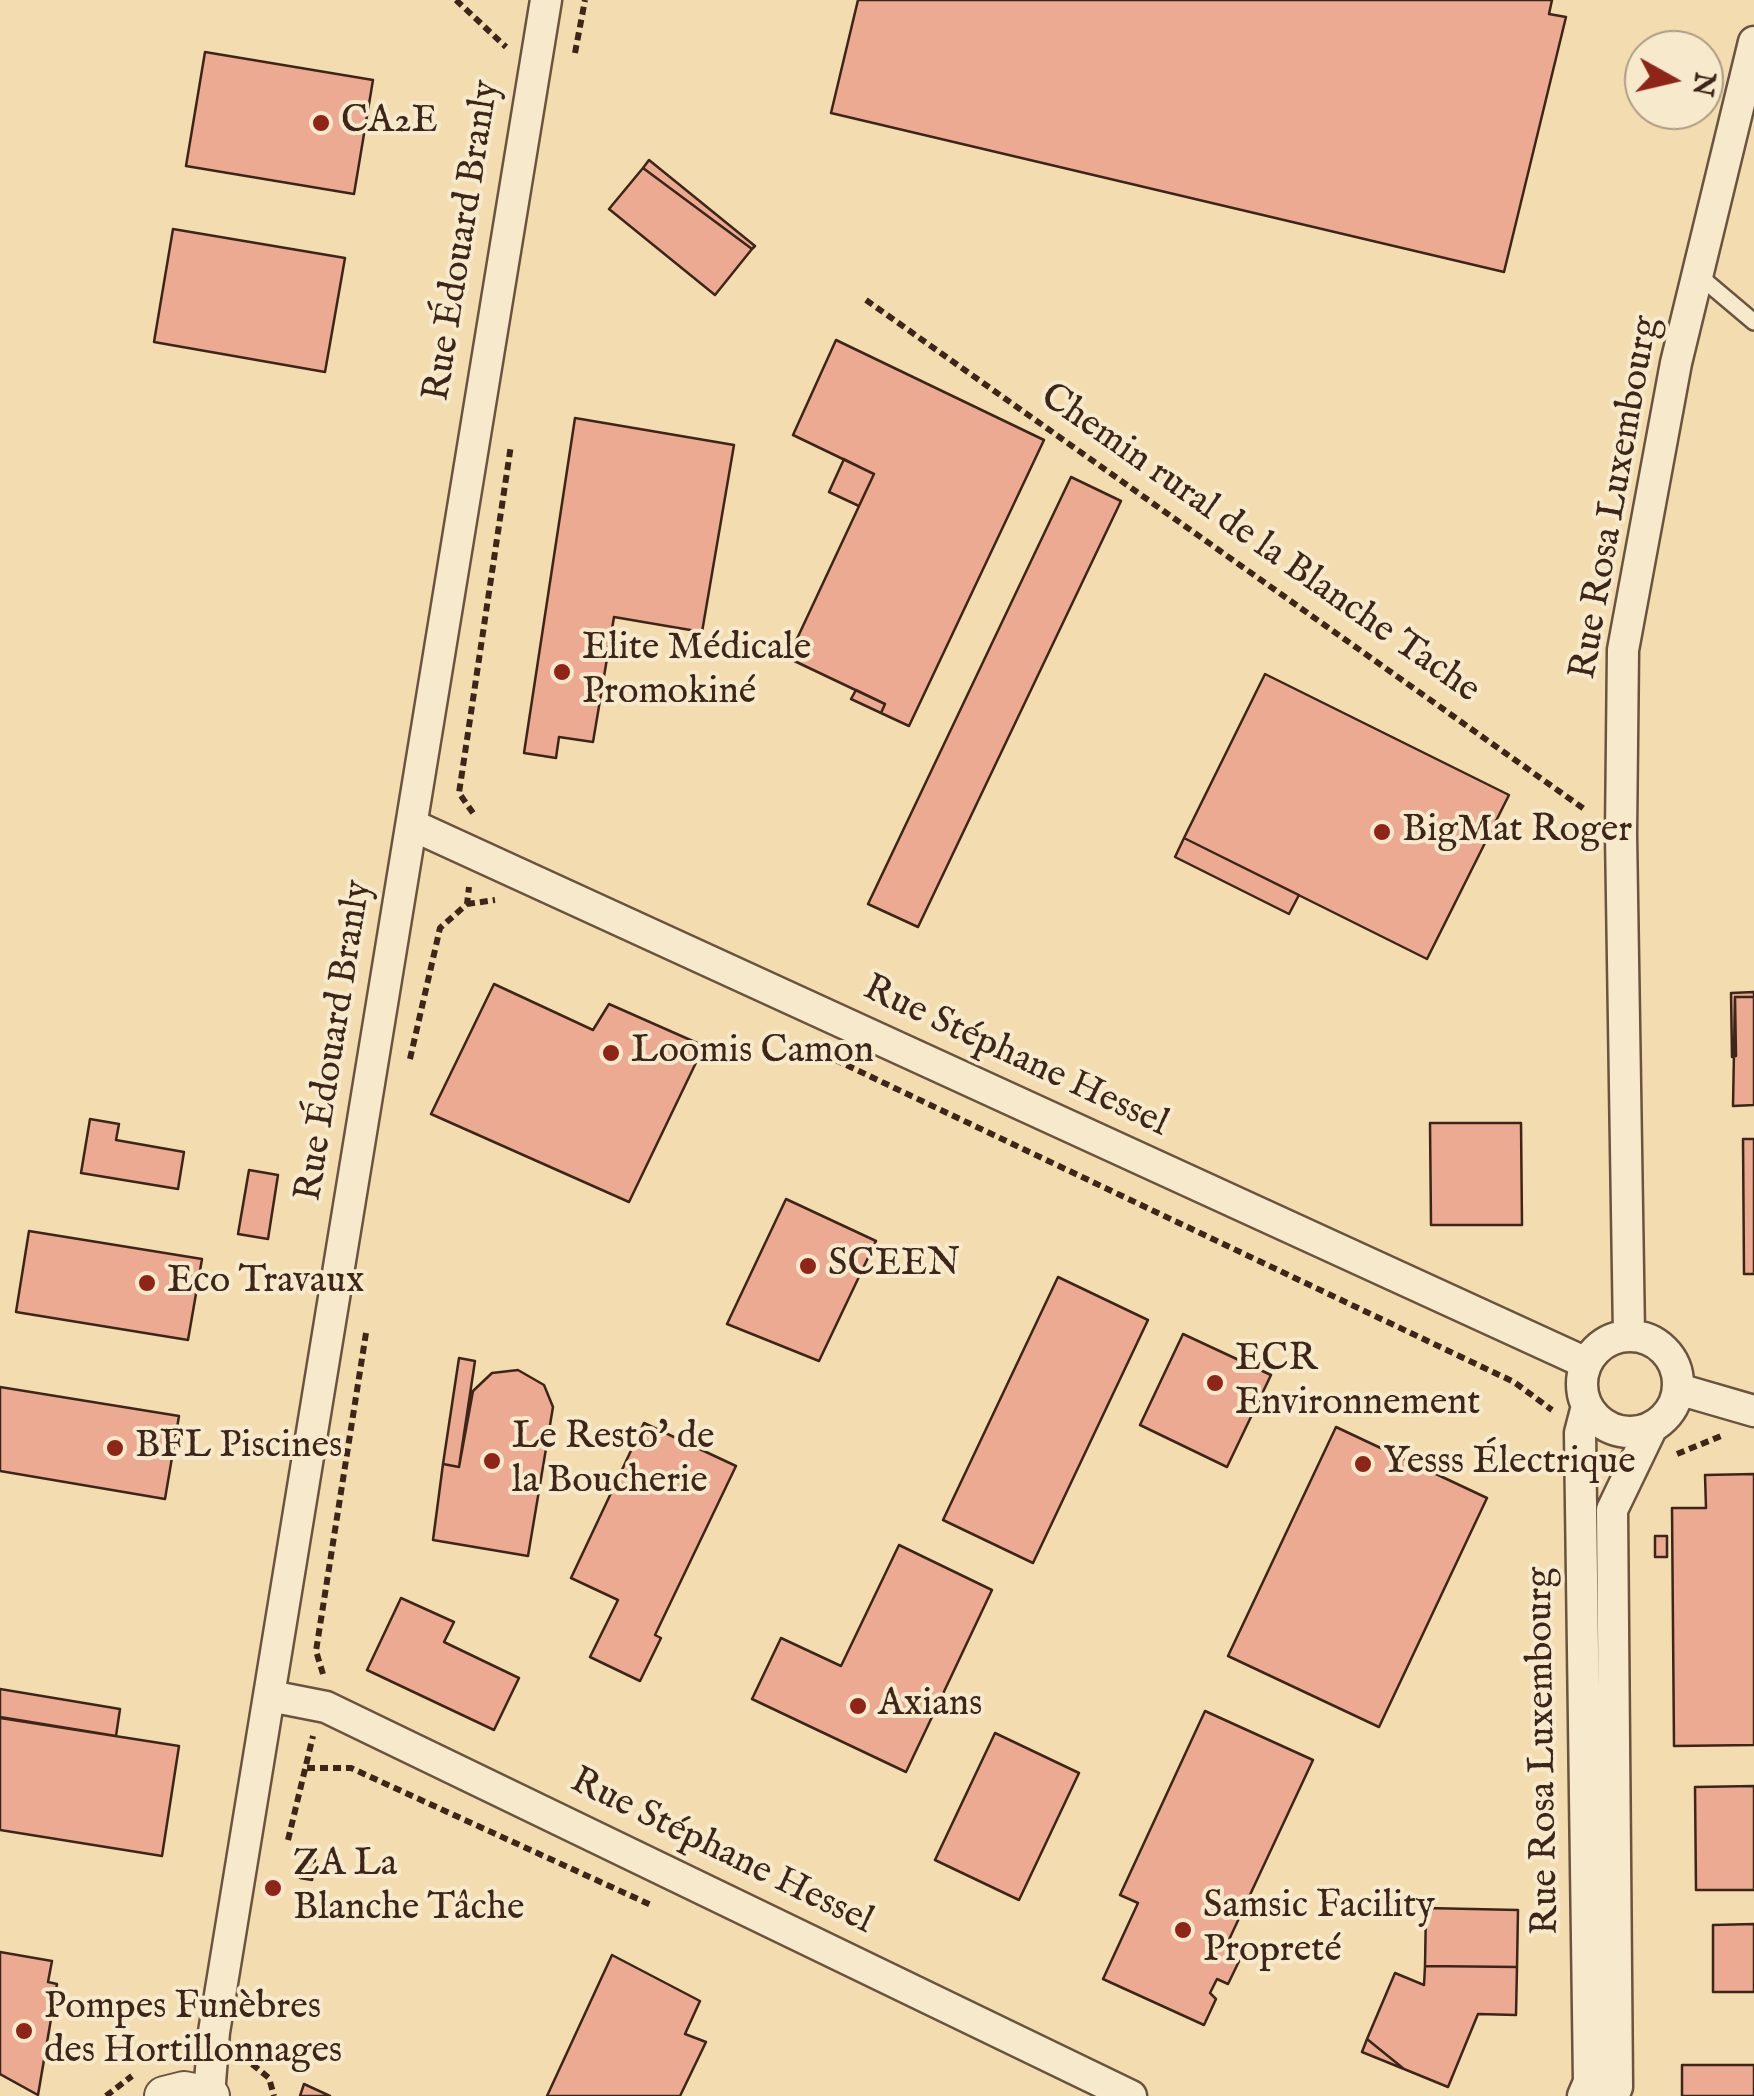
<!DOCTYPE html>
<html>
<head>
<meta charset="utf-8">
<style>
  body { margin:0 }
  #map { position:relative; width:1754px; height:2096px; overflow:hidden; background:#f3ddb0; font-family:"IM FELL English",serif }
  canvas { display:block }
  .north { position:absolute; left:1624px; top:30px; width:100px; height:100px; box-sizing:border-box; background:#f7e9cc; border:2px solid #ad9b84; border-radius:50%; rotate:98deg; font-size:28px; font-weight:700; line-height:40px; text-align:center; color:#3d2519 }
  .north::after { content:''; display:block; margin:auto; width:35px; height:45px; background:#8f2418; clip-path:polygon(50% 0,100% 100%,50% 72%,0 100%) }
</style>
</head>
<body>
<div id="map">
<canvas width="1754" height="2096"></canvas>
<div class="north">N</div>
</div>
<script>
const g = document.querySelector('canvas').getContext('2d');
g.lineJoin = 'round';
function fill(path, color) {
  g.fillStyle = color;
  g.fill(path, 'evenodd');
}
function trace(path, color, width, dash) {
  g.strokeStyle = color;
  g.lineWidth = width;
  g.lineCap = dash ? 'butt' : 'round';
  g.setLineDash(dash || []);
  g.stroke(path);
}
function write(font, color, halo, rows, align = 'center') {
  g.font = font + ' "IM FELL English",serif';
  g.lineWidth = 8;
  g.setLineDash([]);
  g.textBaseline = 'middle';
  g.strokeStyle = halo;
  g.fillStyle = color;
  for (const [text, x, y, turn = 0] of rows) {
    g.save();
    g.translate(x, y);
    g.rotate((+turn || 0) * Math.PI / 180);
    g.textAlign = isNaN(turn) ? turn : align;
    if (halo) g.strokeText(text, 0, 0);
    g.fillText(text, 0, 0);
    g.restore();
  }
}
const building = new Path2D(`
  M858,0H1552L1549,14L1566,17L1504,272L831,113Z
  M205,52L373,80L354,194L186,166Z
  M649,160L755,246L752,249L643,168Z
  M643,168L752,249L715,295L609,209Z
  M173,229L345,258L325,372L154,342Z
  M836,340L1044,440L909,726L881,713L885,704L788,658L874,474L793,435Z
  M575,418L734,445L702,632L614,617L593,742L559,737L556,758L524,753Z
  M844,459L874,474L859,506L829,492Z
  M1071,477L1121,501L918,927L868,904Z
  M1265,674L1509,795L1427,959L1184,838Z
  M856,690L885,704L881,713L851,699Z
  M1184,838L1299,895L1289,914L1175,857Z
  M494,984L593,1030L609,1004L704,1046L629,1202L431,1114Z
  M1754,992V997H1735L1736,1056L1732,1057L1731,993Z
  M1735,997H1754V1105L1733,1106Z
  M90,1119L119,1124L116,1140L184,1152L178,1189L81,1173Z
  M1430,1123H1521L1522,1225H1431Z
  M1743,1139H1754V1274H1744Z
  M249,1170L278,1175L268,1239L238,1234Z
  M786,1199L876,1241L819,1361L727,1324Z
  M29,1231L202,1259L188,1340L16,1312Z
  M1058,1277L1148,1320L1033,1563L943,1520Z
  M1183,1334L1271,1375L1227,1467L1140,1425Z
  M459,1358L475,1361L459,1467L443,1464Z
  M518,1370L544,1385L553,1407L528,1556L433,1540L443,1464L459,1467L473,1391L492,1373Z
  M0,1387L179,1416L165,1499L0,1471Z
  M644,1423L736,1466L655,1635L661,1638L640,1681L590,1657L618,1600L571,1578Z
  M1336,1427L1487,1498L1379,1727L1228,1656Z
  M1754,1474V1745L1674,1746L1672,1508H1706L1705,1475Z
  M1655,1536H1667V1557H1655Z
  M899,1545L992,1590L906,1772L752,1699L781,1638L841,1666Z
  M401,1598L454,1622L444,1642L519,1678L494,1730L367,1670Z
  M0,1689L120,1709L116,1736L0,1717Z
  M1205,1711L1313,1760L1227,1944L1244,1951L1228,1984L1217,1979L1210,1993L1216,1999L1204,2025L1103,1979L1138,1903L1120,1895Z
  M0,1718L179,1746L162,1856L0,1830Z
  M995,1733L1079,1773L1019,1900L935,1860Z
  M1754,1786V1890H1696L1695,1787Z
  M303,1858L315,1860L312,1880L300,1878Z
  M1426,1908L1518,1910L1517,1967L1425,1966Z
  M1754,1924V1992H1713V1925Z
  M0,1952L52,1961L48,1982L57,1984L38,2095L0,2074Z
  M612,1955L700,2001L685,2034L706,2042L680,2096H547Z
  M1425,1966L1517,1967L1516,2015L1478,2014L1448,2087L1404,2069L1367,2039L1395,1973L1424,1985Z
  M1367,2039L1404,2069L1362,2052Z
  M1682,2065H1754V2096H1682Z
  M304,2084L330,2096H300Z`);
fill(building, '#ebaa91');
trace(building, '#3d2519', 2.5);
const service = new Path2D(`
  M1697,274L1754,322`);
const minor = new Path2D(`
  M412,825L1586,1363
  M1629,1335L1621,834L1623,650L1676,363L1754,42
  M1582 1384a48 48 0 1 1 96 0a48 48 0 1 1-96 0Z
  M1678,1389L1754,1411
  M270,1696L326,1707L1131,2096
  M209,2095L214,2032L546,0
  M1583,2096L1589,2082L1580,1433L1587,1406
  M1613,2096L1617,2087L1612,1510L1652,1427`);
const tertiary = new Path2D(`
  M164,2096L184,2091L210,2096`);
trace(service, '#6a533f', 20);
trace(minor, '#6a533f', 35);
trace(tertiary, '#6a533f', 42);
trace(new Path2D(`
  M456,0L506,47
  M575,53L585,0
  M866,300L1587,811
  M473,813L459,793L511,445
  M467,904L495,900
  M823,1054L1514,1382L1552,1410
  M410,1059L440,928L467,904L469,887
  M1677,1454L1721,1436
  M323,1674L316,1651L366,1333
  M307,1768H351L651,1905
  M288,1840L313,1736
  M242,2056L269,2078L274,2096
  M106,2096L132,2076`), '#3d2519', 6, [8, 5]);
trace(service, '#f7e9cc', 15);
trace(minor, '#f7e9cc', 30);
trace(tertiary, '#f7e9cc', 38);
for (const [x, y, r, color] of [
  [321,123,10,"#8f2418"],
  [562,672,10,"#8f2418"],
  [1382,832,10,"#8f2418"],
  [611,1053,10,"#8f2418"],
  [808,1266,10,"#8f2418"],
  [147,1283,10,"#8f2418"],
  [1215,1383,10,"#8f2418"],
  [115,1448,10,"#8f2418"],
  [492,1461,10,"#8f2418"],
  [1363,1464,10,"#8f2418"],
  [858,1706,10,"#8f2418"],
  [273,1888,10,"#8f2418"],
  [1183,1930,10,"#8f2418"],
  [24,2031,10,"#8f2418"]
]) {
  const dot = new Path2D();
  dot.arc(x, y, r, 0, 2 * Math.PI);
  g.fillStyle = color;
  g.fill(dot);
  trace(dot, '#f7e9cc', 4);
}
write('38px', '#3d2519', '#f7e9cc', [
  ["CA2E",341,123],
  ["Elite Médicale",582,650],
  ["Promokiné",582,694],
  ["BigMat Roger",1402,832],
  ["Loomis Camon",631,1053],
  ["SCEEN",828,1266],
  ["Eco Travaux",167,1283],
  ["ECR",1235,1361],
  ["Environnement",1235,1405],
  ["Le Resto' de",512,1439],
  ["la Boucherie",512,1483],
  ["BFL Piscines",135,1448],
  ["Yesss Électrique",1383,1464],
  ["Axians",878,1706],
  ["ZA La",293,1866],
  ["Blanche Tâche",293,1910],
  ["Samsic Facility",1203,1908],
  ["Propreté",1203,1952],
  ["Pompes Funèbres",44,2009],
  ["des Hortillonnages",44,2053]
], 'left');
write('38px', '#3d2519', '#f7e9cc', [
  ["Rue Édouard Branly",464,241,-81],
  ["Rue Rosa Luxembourg",1617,498,-80],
  ["Chemin rural de la Blanche Tache",1259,545,35],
  ["Rue Édouard Branly",336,1041,-81],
  ["Rue Stéphane Hessel",1015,1058,25],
  ["Rue Rosa Luxembourg",1545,1751,-91],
  ["Rue Stéphane Hessel",721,1853,26]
]);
</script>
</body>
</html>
